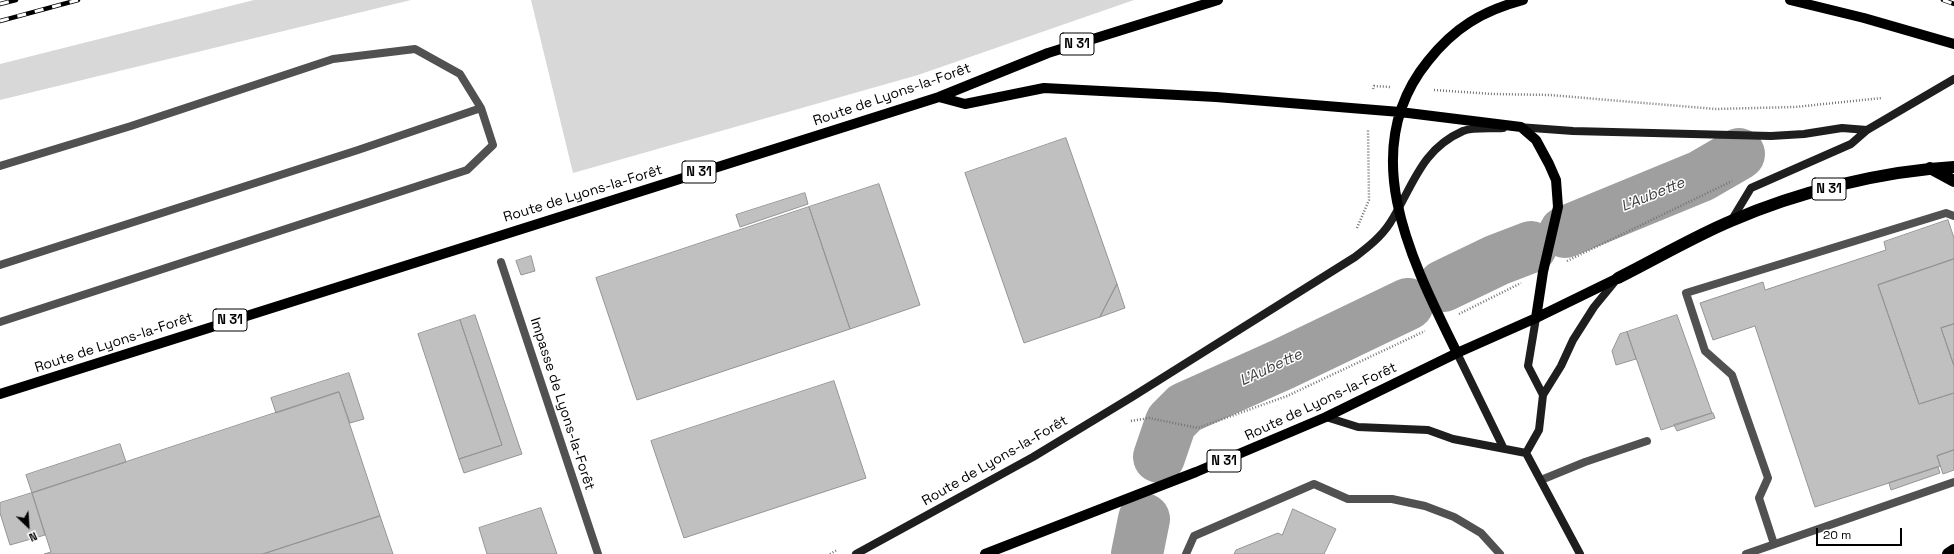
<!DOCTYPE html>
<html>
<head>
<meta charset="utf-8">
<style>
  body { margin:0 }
  #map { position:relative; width:1954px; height:554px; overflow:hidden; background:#fff; font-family:"Space Grotesk",sans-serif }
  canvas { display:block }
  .north { position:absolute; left:8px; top:506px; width:40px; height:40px; -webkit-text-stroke:3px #fff; paint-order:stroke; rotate:155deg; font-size:11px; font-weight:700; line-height:16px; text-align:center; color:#000 }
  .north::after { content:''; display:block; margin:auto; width:14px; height:18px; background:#000; clip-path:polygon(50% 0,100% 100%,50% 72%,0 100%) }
  .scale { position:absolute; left:1816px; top:528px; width:86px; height:18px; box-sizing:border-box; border:2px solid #000; border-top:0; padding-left:5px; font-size:12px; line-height:14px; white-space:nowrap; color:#000; -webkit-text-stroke:3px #fff; paint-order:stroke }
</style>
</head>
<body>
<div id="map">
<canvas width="1954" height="554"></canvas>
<div class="north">N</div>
<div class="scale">20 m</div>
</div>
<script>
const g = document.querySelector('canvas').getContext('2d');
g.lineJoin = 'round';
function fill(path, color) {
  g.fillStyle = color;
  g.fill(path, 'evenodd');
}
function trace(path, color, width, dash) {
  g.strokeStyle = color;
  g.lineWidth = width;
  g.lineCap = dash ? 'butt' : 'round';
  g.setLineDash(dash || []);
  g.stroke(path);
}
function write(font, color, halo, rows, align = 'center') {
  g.font = font + ' "Space Grotesk",sans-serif';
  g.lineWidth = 3;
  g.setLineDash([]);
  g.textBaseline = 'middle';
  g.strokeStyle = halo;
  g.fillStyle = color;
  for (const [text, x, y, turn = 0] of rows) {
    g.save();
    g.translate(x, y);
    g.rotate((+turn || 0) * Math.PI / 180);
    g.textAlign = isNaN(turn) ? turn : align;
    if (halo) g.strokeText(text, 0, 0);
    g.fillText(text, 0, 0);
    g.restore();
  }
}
fill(new Path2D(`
  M254,0H411L0,100V64Z
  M531,0H1134L918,75L573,173Z`), '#d8d8d8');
trace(new Path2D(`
  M1565,232L1701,176L1739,154
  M1443,286L1497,260L1531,247
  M1159,457L1171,422L1185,408L1283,364L1408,304
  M1137,554L1144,519`), '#9f9f9f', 52);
const building = new Path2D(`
  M1066,138L1117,284L1100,317L1024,343L965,173Z
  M879,184L920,305L850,329L809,207Z
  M805,193L808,204L740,227L736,215Z
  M809,207L850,329L637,400L596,278Z
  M1948,220L1954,238V259L1878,285L1919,404L1954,393V450L1937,456L1940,466L1938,467L1815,507L1755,326L1713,340L1700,303L1763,282L1765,290L1886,250L1884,242Z
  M531,256L535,271L521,275L516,261Z
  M1954,259V324L1941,328L1954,366V393L1919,404L1878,285Z
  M1117,284L1125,308L1100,317Z
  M475,315L522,454L464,473L459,459L502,445L460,320Z
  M1677,315L1712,413L1661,430L1627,332Z
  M460,320L502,445L459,459L418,334Z
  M1954,324V366L1941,328Z
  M1627,332L1636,359L1616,365L1612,351L1620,334Z
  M349,373L364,419L350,423L339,392L276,413L271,398Z
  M834,381L866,478L684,538L651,441Z
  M339,392L380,516L263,554H44L51,552L32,493Z
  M1713,413L1715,418L1677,431L1674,425Z
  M120,444L126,462L32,493L26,475Z
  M1954,450V470L1943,474L1937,456Z
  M1938,467L1940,473L1891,490L1889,483Z
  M32,493L45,535L10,545L0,513V503Z
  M541,508L557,554H487L479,528Z
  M1293,509L1336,529L1324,554H1234L1236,550L1278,533L1282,535Z
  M380,516L393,554H263Z`);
fill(building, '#c0c0c0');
trace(building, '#959595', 1);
trace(new Path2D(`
  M1373,89L1374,86L1390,87
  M1434,90L1493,94L1550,95L1715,109L1795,107L1882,98
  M1357,228L1369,200L1368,130
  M1567,261L1732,181
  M1459,314L1521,283
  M1131,421L1149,418L1198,428L1287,396L1425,331
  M830,554L837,550`), '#737373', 2.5, [1, 2]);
trace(new Path2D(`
  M0,166L131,126L333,59L415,49L460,74L481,108L493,145L467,170L0,322
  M0,265L358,150L481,108
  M1541,480L1585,462L1647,441
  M1774,544L1759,498L1768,478L1732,375L1705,351L1686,293L1946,213L1954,216
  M1186,554L1194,536L1314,484L1348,499H1392L1425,506L1454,517L1481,533L1500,554
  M1746,554L1954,482`), '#515151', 8);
trace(new Path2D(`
  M501,262L598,554`), '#515151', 8);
trace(new Path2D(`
  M1518,127L1573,131L1771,136L1804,134L1842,128L1867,130
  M1731,221L1751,188L1851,144L1867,130L1954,79
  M1536,318L1528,366L1543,395
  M1457,353L1503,447
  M1326,417L1358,427L1428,430L1453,439L1526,453L1580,554
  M1526,453L1539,430L1543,395L1561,366L1573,340L1594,307L1617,279
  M856,554L1033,457L1132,397L1355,257C1368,247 1381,237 1390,223C1413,187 1420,150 1463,131C1473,127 1491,129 1503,128`), '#1e1e1e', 8);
trace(new Path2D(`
  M1790,0L1864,18L1954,44
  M939,97L965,104L1044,88L1216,97L1400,112L1521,127L1536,140L1549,164L1556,180L1558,207L1543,272L1536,318
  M1457,353C1413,263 1354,152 1428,61C1454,28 1482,11 1523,0
  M0,394L939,97L1048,53L1218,0
  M985,554L1196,472L1326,417L1457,353L1536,318L1618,278`), '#000', 10);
trace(new Path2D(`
  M1930,168L1954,181
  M1618,278C1656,259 1693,237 1731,221C1797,192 1882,171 1954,167
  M1948,554L1954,550`), '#000', 12);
const rail = new Path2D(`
  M1943,0L1954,4
  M0,4L16,0
  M0,21L78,0`);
trace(rail, '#000', 4.5);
trace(rail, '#fff', 3, [9]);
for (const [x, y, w] of [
  [1077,44,34],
  [699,172,34],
  [1829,189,34],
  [230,320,34],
  [1224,461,34]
]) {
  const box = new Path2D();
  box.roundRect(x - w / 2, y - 11, w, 22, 3);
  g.fillStyle = '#fff';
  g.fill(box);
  trace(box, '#000', 1);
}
write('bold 13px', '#000', null, [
  ["N 31",1077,44],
  ["N 31",699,172],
  ["N 31",1829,189],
  ["N 31",230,320],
  ["N 31",1224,461]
]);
write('14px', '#000', '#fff', [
  ["Route de Lyons-la-Forêt",892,95,-19],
  ["Route de Lyons-la-Forêt",583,194,-17],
  ["Route de Lyons-la-Forêt",114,343,-18],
  ["Route de Lyons-la-Forêt",1321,402,-25],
  ["Impasse de Lyons-la-Forêt",562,404,72],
  ["Route de Lyons-la-Forêt",995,461,-30]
]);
write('italic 15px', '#404040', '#fff', [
  ["L'Aubette",1653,195,-22],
  ["L'Aubette",1271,368,-25]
]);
</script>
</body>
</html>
